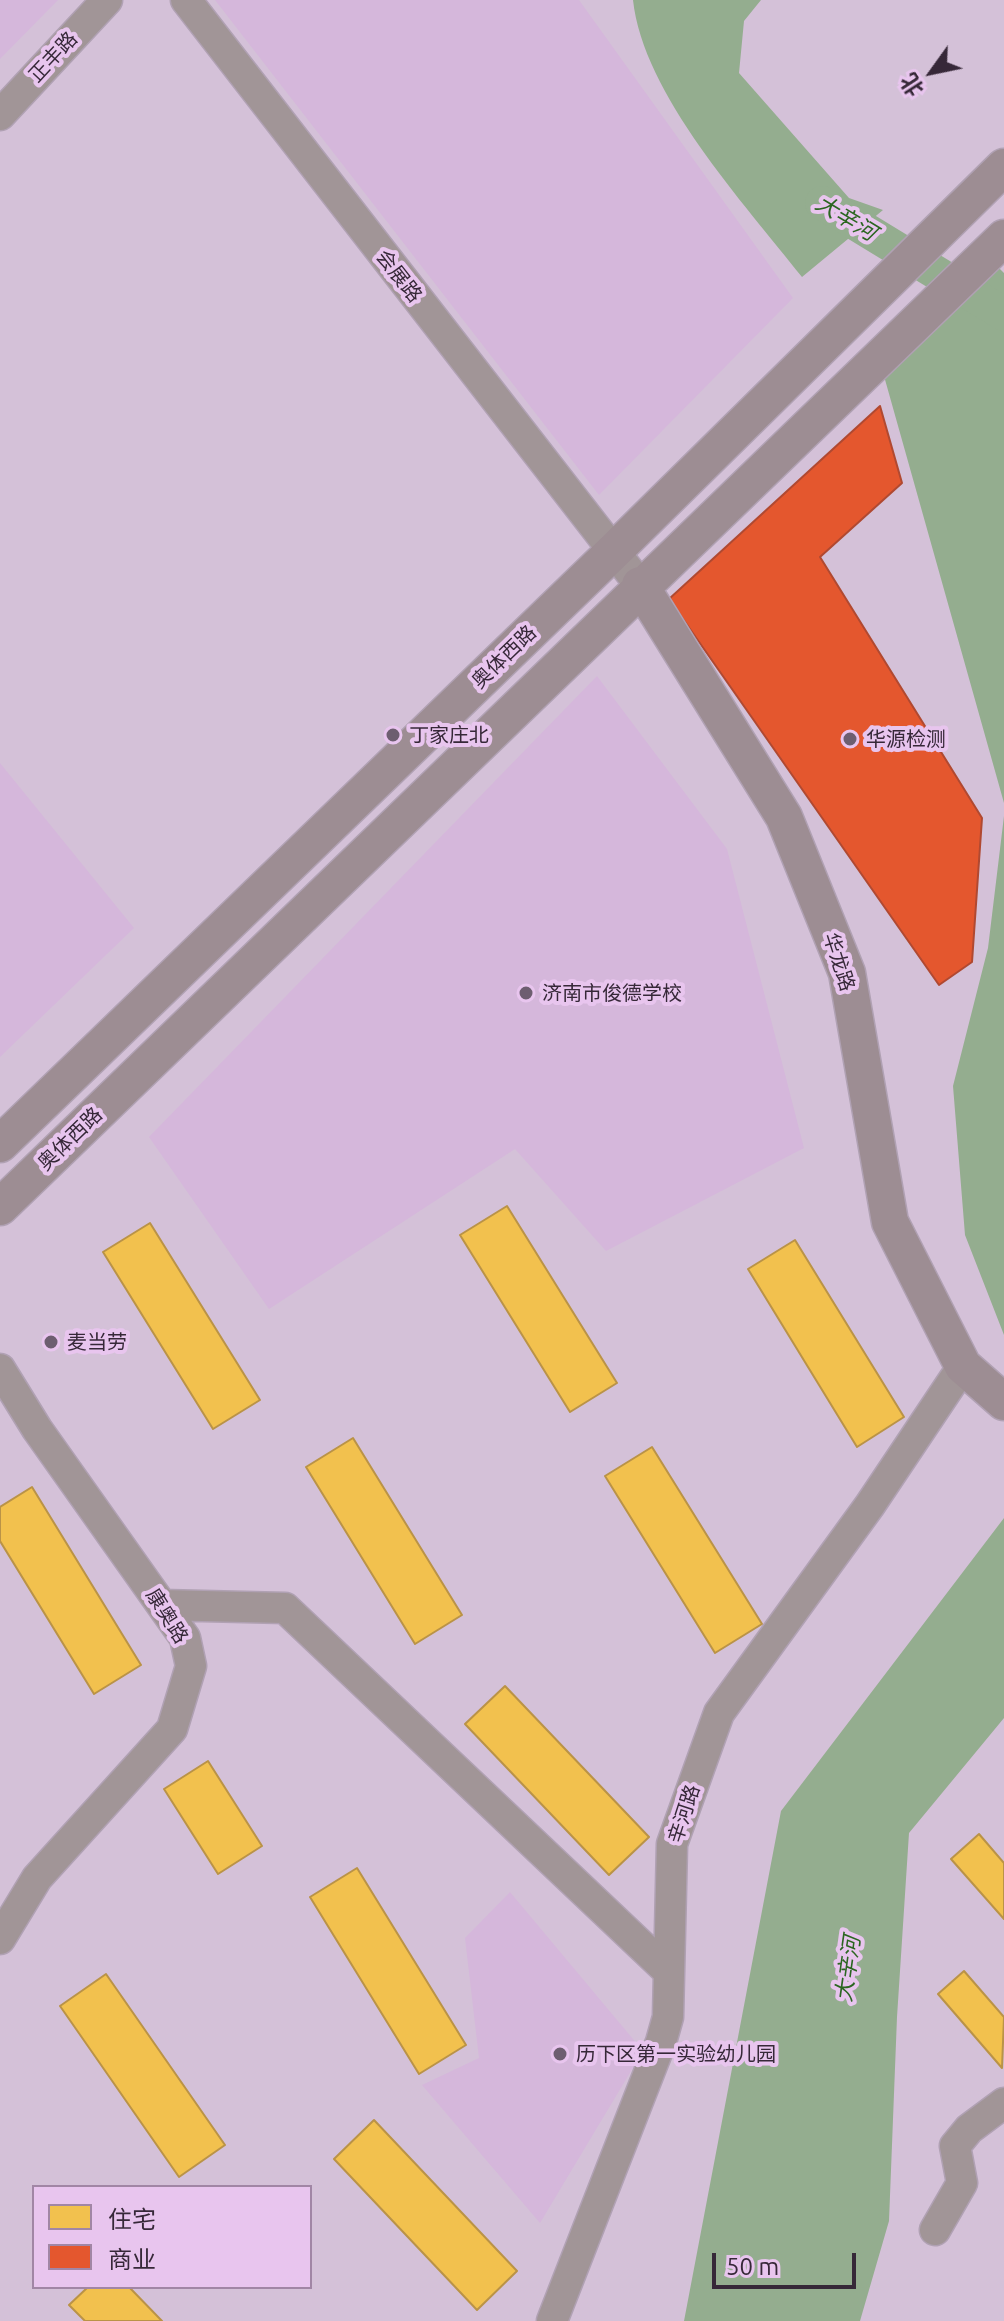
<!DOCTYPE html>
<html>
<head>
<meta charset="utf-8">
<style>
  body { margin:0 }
  #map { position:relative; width:1004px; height:2321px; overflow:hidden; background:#d4c1d8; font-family:Ubuntu,"Noto Sans SC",sans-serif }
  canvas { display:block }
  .legend { position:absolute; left:32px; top:2185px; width:280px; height:104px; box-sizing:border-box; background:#e8c5ee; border:2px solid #a186a5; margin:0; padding:10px 14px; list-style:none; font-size:24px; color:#362838 }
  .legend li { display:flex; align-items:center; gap:16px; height:40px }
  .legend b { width:40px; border:2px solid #a186a5 }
  .north { position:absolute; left:892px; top:32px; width:80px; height:80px; -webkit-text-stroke:6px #e8c5ee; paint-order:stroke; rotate:237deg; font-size:22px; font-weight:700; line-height:32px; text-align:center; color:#362838 }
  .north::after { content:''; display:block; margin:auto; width:28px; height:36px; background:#362838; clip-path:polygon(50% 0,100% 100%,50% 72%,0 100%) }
  .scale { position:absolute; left:712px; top:2253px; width:144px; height:36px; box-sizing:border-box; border:4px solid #362838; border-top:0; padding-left:10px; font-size:24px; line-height:28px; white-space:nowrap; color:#362838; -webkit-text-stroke:6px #e8c5ee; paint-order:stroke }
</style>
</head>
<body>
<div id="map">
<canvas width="1004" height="2321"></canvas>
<ul class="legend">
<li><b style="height:22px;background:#f2c14e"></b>住宅</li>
<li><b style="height:22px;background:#e4572e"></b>商业</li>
</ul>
<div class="north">北</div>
<div class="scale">50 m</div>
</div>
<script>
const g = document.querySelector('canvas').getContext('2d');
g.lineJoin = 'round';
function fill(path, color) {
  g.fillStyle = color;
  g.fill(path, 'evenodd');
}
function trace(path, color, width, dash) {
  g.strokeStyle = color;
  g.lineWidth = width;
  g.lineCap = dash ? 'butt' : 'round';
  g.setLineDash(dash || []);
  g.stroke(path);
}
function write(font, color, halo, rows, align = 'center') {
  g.font = font + ' Ubuntu,"Noto Sans SC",sans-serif';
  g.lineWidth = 8;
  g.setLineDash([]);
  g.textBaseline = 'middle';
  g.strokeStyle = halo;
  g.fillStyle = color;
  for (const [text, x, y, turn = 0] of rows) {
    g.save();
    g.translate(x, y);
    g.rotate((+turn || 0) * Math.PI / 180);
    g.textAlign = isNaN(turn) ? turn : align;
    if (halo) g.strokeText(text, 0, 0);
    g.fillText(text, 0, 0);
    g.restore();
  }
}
fill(new Path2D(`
  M0,0H58L0,59Z
  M215,0H579L793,298L599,495Z
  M597,676L727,849L804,1148L606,1251L515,1149L269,1309L149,1137Z
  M0,763L134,928L0,1057Z
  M510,1892L643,2051L540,2223L422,2085L479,2058L465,1938Z`), '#d5b7db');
fill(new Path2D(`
  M633,0H761L744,21L739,73L849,198L883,210L802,277C744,203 643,94 633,0Z
  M997,266L1004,273V803L884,376Z
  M1004,816V1335L965,1235L953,1086L988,948Z
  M1004,1518V1718L909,1833L897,2017L889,2221L860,2321H684L781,1811Z`), '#94ad8f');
const homes = new Path2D(`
  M507,1206L617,1383L570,1412L460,1235Z
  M150,1223L260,1400L213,1429L103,1252Z
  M795,1240L904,1417L857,1447L748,1269Z
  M353,1438L462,1615L415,1644L306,1467Z
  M652,1447L762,1624L715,1653L605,1476Z
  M32,1487L141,1665L94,1694L0,1541V1507Z
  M505,1686L649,1837L609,1875L465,1724Z
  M208,1761L262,1846L218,1874L164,1789Z
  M979,1834L1004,1863V1919L951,1859Z
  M357,1868L466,2045L419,2074L310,1897Z
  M964,1971L1004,2017L1002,2068L938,1994Z
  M106,1974L225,2145L179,2177L60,2006Z
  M374,2120L517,2271L477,2310L334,2159Z
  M88,2287H129L162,2321H85L69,2305Z`);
fill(homes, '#f2c14e');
trace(homes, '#ba9347', 2);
const shops = new Path2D(`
  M880,406L902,483L820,557L982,818L972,962L939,985L669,599Z`);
fill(shops, '#e4572e');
trace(shops, '#b04931', 2);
trace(new Path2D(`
  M822,203L1004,314`), '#94ad8f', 34);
const minor = new Path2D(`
  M186,0L640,585
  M0,115L107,0
  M0,1369L37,1429L185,1638L191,1666L172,1729L37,1878L0,1939
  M162,1605L285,1608L667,1970
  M935,2230L962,2183L955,2146L969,2129L1004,2103
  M552,2321L661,2042L668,2017L672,1844L719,1713L870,1505L963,1366`);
const major = new Path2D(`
  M640,585L784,817L847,973L890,1222L963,1366L1004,1402
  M0,1144L613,552L1004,167
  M0,1207L1004,238`);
trace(minor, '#b0a1b3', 33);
trace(major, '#b0a1b3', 39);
trace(minor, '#a19597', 30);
trace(major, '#9d8d93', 36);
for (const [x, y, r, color] of [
  [393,735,8,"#6d5e70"],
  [850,739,8,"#6d5e70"],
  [526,993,8,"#6d5e70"],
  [51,1342,8,"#6d5e70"],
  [560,2054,8,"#6d5e70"]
]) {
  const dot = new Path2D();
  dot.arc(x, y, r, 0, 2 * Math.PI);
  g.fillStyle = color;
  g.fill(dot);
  trace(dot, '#e8c5ee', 3);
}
write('20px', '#362838', '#e8c5ee', [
  ["正丰路",53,57,-47],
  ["会展路",399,276,52],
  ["奥体西路",504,657,-44],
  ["华龙路",839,962,72],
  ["奥体西路",70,1139,-44],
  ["康奥路",167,1616,58],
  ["辛河路",684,1814,-72]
]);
write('20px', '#362838', '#e8c5ee', [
  ["丁家庄北",409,735],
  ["华源检测",866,739],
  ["济南市俊德学校",542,993],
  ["麦当劳",67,1342],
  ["历下区第一实验幼儿园",576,2054]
], 'left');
write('italic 22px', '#2b6621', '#e8c5ee', [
  ["大辛河",846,218,31],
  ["大辛河",848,1969,-82]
]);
</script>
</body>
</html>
